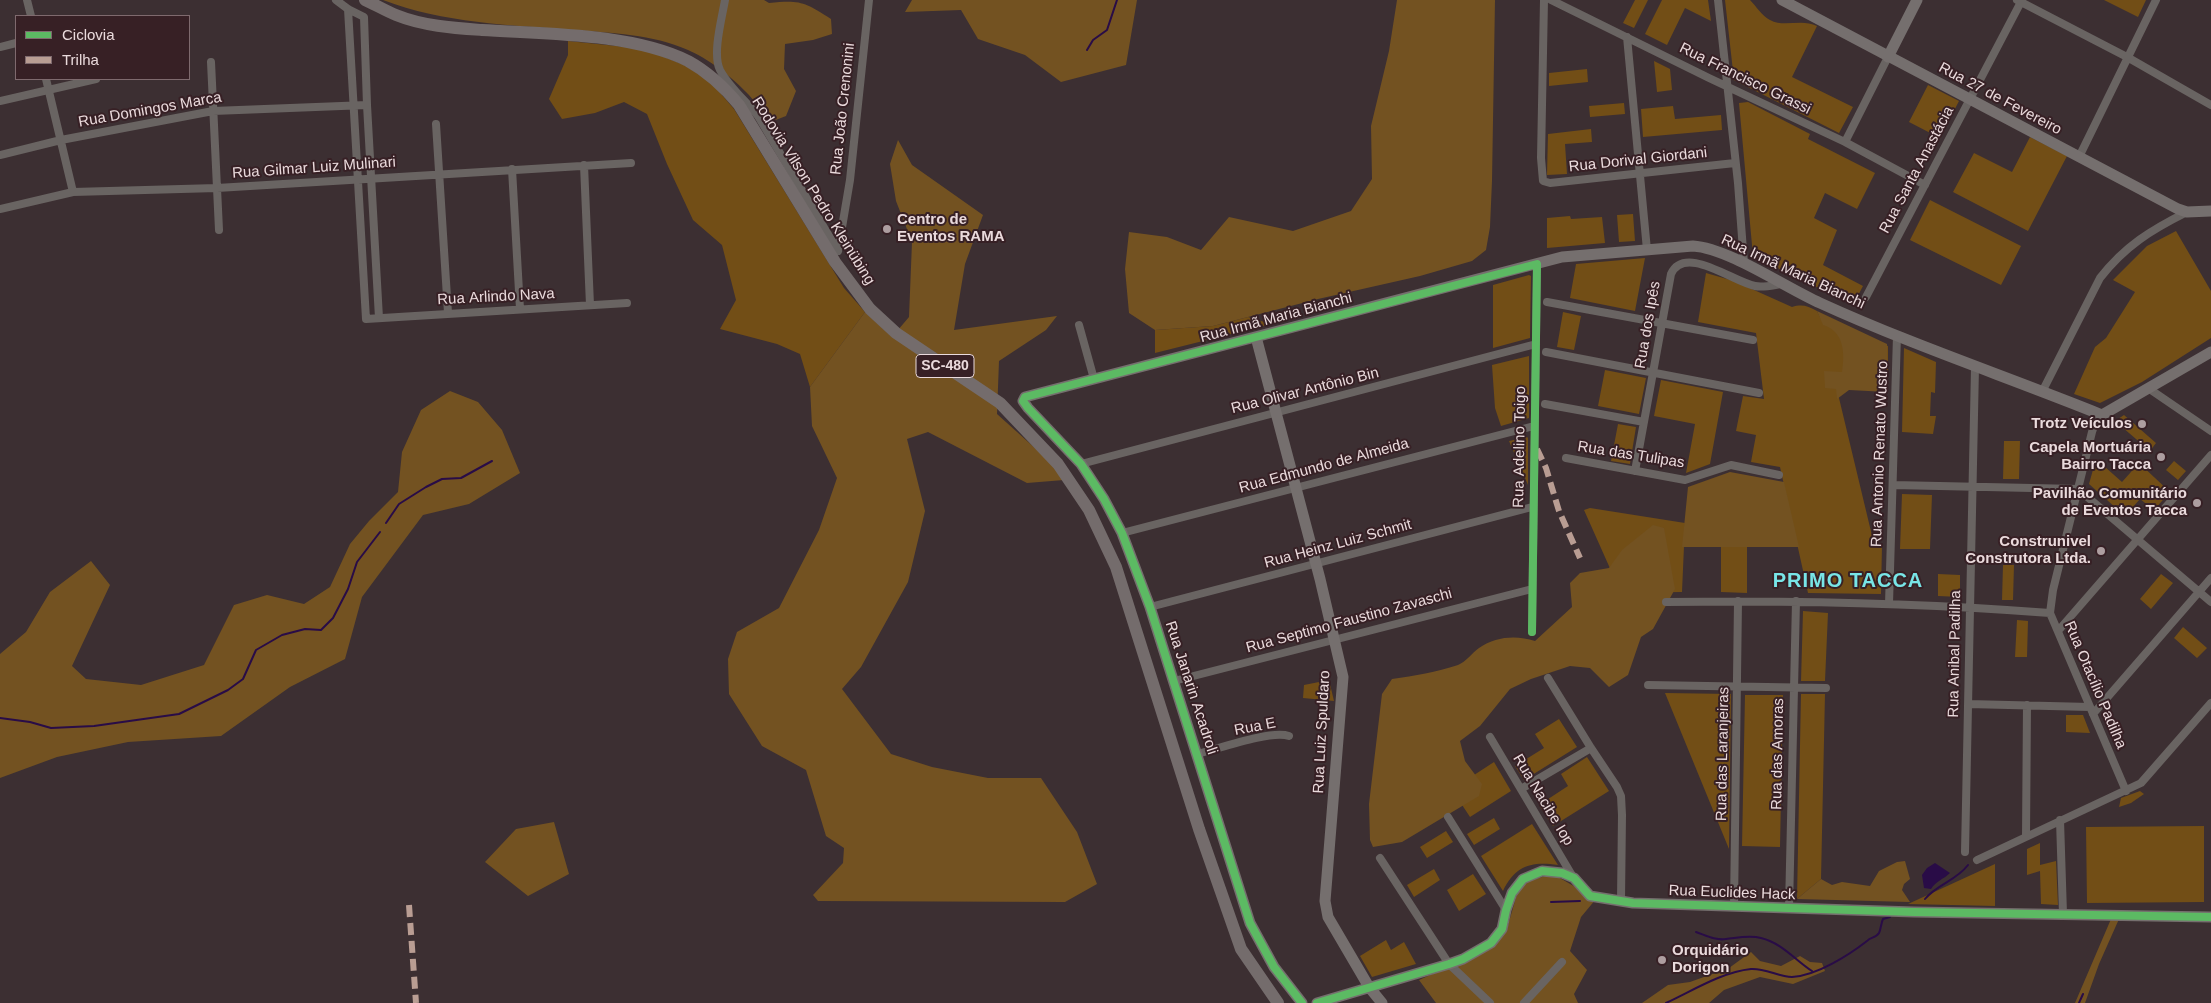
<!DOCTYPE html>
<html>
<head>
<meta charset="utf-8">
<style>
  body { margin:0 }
  #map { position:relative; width:2211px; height:1003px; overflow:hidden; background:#3c2f32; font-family:Arial,sans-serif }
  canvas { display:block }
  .legend { position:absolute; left:15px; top:15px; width:175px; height:65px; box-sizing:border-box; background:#372025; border:1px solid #7f6a6e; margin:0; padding:6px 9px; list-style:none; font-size:15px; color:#eadadc }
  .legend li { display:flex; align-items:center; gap:10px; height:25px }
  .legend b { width:25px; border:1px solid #7f6a6e }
</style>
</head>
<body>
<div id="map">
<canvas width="2211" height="1003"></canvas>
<ul class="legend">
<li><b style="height:6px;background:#5cba63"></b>Ciclovia</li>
<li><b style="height:6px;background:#b99d93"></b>Trilha</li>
</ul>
</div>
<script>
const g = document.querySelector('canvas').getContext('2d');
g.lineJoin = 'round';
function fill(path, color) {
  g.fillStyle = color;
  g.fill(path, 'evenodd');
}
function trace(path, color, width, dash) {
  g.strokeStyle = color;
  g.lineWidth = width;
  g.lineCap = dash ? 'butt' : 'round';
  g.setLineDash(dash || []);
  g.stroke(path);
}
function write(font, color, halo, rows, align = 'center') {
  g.font = font + ' Arial,sans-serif';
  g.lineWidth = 4;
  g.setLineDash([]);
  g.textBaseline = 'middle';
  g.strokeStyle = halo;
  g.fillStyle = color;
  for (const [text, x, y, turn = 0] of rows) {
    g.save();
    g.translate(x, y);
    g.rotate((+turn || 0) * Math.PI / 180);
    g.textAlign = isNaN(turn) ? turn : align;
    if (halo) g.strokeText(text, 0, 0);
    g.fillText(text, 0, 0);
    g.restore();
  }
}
fill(new Path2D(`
  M1635,0H1648L1634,28L1623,23Z
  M1662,0H1708L1711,21L1685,8L1667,45L1645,34Z
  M1725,0H1750C1756,6 1762,16 1770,20C1785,28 1801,18 1817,26L1792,77L1853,107L1839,133L1734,80Z
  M2104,0H2146L2138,17Z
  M568,41L636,48L657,54L684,65L710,81L734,109L844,288L865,312L810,387L800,354L777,344L720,329L736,300L722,245L693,220L667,164L647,114L624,102L595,113L562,119L549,99L568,55Z
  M1654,61L1670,69L1672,90L1657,92Z
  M1587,69L1588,82L1549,86V73Z
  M1928,85L1959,101L1940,138L1909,122Z
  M1748,102L1810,134L1808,139L1875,173L1857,209L1825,193L1814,218L1837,230L1823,265L1863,286L1853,305L1753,256L1739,103Z
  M1624,103L1625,114L1590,117L1589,106Z
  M1673,106L1675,119L1721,115L1722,130L1643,137L1641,109Z
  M1591,129L1592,142L1565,144L1567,174L1547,175L1548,134Z
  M2030,137L2067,156L2028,231L1953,192L1974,153L2012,172Z
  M1930,200L2021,246L2001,285L1910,240Z
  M1633,214L1635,241L1619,242L1617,215Z
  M1570,216L1571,219L1602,217L1605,243L1547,248V218Z
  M2176,231L2211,291V338L2142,382L2100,403L2074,394L2095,347L2106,338L2135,292L2113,280L2147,246Z
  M1645,258L1635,311L1570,298L1576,264Z
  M1706,273L1734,281L1792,307C1802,304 1808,306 1817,311L1821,319L1888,346V375L1833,373L1874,544L1882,545L1881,594L1808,593L1780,467L1751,462L1756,435L1736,431L1743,396L1764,399L1756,333L1698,322Z
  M1529,275L1531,276L1530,338L1493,348V285Z
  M1563,312L1581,316L1574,350L1557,347Z
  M1248,317L1271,324L1155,353V330L1213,326Z
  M1904,348L1936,362L1935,393L1931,392L1930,416H1936L1933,434L1902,432Z
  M1529,356V418L1501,426L1495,408L1492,365Z
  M1605,370L1646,378L1639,414L1598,406Z
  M1661,380L1723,392L1710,464L1686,473L1695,424L1654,416Z
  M2124,415L2156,443L2150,451L2115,421Z
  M1618,424L1636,427L1630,464L1611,461Z
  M1527,437L1528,438V485L1509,441Z
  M2004,441H2020L2019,479H2003Z
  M2096,459L2122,482L2139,463L2170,492L2154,510L2140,499L2125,516L2089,484Z
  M2174,461L2186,471L2178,480L2166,470Z
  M1902,494L1932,495L1930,549H1900Z
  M1590,508L1685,523L1682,592L1621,593L1584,510Z
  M1721,547H1747V593L1721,592Z
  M2003,565H2014L2013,600H2002Z
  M1938,574L1960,575V597L1938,596Z
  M2161,574L2173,583L2151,609L2140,599Z
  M1803,611L1828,613L1825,681H1801Z
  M2017,620L2028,621L2027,657H2015Z
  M2183,627L2207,648L2197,658L2174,638Z
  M1329,680L1334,701L1303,698L1304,685Z
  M1665,693L1731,694L1729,849Z
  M1801,694H1825L1821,879L1797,899Z
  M1745,695H1783L1780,847L1742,846Z
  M2066,715H2083L2090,733L2066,732Z
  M1559,719L1577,747L1524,780L1515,766L1544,748L1535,734Z
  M1587,757L1609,791L1553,826L1539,805L1568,786L1561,774Z
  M1494,762L1511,791L1470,817L1445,779L1471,777Z
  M2140,791L2144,794L2131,803L2119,807L2121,798Z
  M1494,818L1500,829L1474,845L1467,834Z
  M1532,824L1558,865C1531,861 1515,866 1503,891L1481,856Z
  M2204,826V902L2087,903L2086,827Z
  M1446,831L1453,842L1427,858L1420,847Z
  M2040,843V865L2056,861L2058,905L2041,904L2040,871L2027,875V849Z
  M1995,864V906L1908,904Z
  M1434,869L1440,880L1414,897L1407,885Z
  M1473,874L1486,894L1459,911L1447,890Z
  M1386,940L1391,950L1404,942L1416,964L1372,977L1360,956Z`), '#724e16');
fill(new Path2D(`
  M383,0H764L769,3C801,0 804,2 831,19L832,34L813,40L785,44L784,69L796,91L786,116L768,123C760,113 755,100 746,92C732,77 707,58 688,50C652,34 612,33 573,30C510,25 443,23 383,0Z
  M912,0H1137L1126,65L1061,82L1025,55L978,39L961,10L905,12Z
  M1397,0H1495L1492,181L1490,227L1486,250L1472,261L1420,276L1318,299L1213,326L1155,330L1129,313L1125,269L1129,232L1167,237L1201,250L1229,217L1293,231L1351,211L1372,179L1371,126L1389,51Z
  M898,140L912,165L983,215L965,264L954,330L1057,316L1046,330L999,361L997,414L1056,467L1064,480L1027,483L928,432L907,439L925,511L908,582L861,667L842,689L891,754L932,767L988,778H1041L1077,832L1097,884L1065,902L818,901L813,895L843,863L844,848L826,836L806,770L762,746L729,694L728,659L737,632L779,608L819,530L837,478L812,426L810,387L865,312L892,337L909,317L912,242L896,201L890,164Z
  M1817,311L1887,344V392L1849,390L1837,399L1836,389L1825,388L1824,371L1842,372C1845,353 1844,331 1823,325Z
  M450,391L478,402L502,430L520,473L469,504L423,515L362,597L345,659L290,687L221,736L128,742L57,757L0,778V654L26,632L50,592L91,561L110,585L72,666L86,679L141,685L204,665L234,605L267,595L304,604L330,587L350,544L369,521L398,492L402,452L421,410Z
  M1730,472L1784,482L1799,547H1682L1688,487Z
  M1653,525L1664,528L1675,589L1653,629L1641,637L1628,675L1609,687L1590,668L1570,666L1531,679L1510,689L1480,726L1460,741L1465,761L1482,784L1479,796L1402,842L1373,847L1370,840L1369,804L1382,694L1392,679C1415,676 1436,672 1458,665C1466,662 1472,653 1479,648C1496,636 1517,635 1535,641L1572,607L1570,583L1580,573L1609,568L1622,550Z
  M554,822L569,874L528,896L485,862L516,829Z
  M1905,861L1910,879L1904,884L1902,890L1910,902L1797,899L1821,879L1832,885L1842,882L1870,886L1879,871L1897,862Z
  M1553,874L1596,899L1581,917L1570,951L1587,970L1574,994L1578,1003H1436L1419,980L1468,958L1506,932L1517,894L1524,882Z
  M2111,919H2119L2099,964L2085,1003H2075Z
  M1751,952L1760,961L1781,966L1800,956L1810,962L1822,963L1825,971L1793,984L1760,977L1724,990L1709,1003H1642L1668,985L1690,982L1729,968Z`), '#735221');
fill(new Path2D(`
  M1935,863L1950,873C1944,879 1936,881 1931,889L1924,888L1922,875L1927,868Z`), '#290c47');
trace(new Path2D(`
  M1087,50L1093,40L1107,30L1117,0
  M386,523L399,504L426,487L442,479L461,478L492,461
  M0,718L30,722L51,728L94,726L179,714L228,690L243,679L256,650L282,635L305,629L321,630L333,618L348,589L357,562L380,532
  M1925,899C1937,884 1956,881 1968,865
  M1551,902L1580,901
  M1696,932C1705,935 1716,941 1726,939C1737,938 1749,935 1761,938C1782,943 1795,960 1812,971
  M1666,1003C1692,991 1722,972 1751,969C1765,968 1779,977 1792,977C1816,976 1849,955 1867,941C1870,937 1876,938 1879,933C1881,929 1881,923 1883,919L1890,917
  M2079,1003L2083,994`), '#290c47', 2);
trace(new Path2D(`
  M27,0L31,16
  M336,0L348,9L364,17L367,105L379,318
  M725,0C722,18 712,54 720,70C729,87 746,101 758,116L838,251
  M1544,0L1541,158L1543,181L1550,183L1735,163
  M1551,0L1709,78L1845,142L1925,185
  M1718,0L1738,183L1744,264
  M2017,0L2127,57L2211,105
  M348,9L366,319L627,303
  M1627,37L1647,250
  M0,47L16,43
  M211,62L219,230
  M46,79L73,192
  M0,101L96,79
  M436,124L448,313
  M1845,142L1888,57
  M0,155L61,140L213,111L367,105
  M2079,157L2156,0
  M584,165L590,305
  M512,169L520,309
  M0,209L73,192L217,188L631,163
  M838,251L850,180L869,0
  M1866,297L2022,0
  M1547,302L1753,340
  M1079,325L1094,379
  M1546,352L1759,393
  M2148,388L2211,431
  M2042,392L2100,278C2125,246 2151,230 2187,212
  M1545,404L1644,422
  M2102,415L2096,420L2092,432L2053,590L2050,613L2126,791
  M1566,458L1685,480L1731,465L1779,475
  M1081,464L1536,344
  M1635,471L1671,274C1685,244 1733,282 1755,286C1763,288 1774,285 1782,284
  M1893,485L2078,489
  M2078,489L2211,602
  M1122,533L1534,426
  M1666,602C1794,600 1922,603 2050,613
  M1889,604L1897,335
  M1150,607L1532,507
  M2058,631L2211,455
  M1532,632L1537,264
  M1548,678L1591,748L1617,787L1621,796L1622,815L1621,900
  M1174,681L1532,589
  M1648,685L1826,688
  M1968,704L2090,707
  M2093,714L2211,578
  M1490,737L1573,877
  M1197,754C1218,749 1270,730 1289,736
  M1521,789L1591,748
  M1448,817L1506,910
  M2060,820L2063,914
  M2026,836L2027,705
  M1965,852L1975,367
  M1380,858L1449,964L1490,1003
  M1977,860L2141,783L2211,703
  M1734,907L1738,601
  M1789,908L1796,601
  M1524,1003L1562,962`), '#696462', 8);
trace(new Path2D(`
  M1782,0L2178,209L2187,212L2211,211
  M1888,57L1917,0
  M1256,337L1320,579L1343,677L1325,901L1328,917L1369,987L1382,1003
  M1302,1003L1274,967L1250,923L1150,607L1122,533L1104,499L1081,464L1028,408L1023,401L1025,397L1562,257L1693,246C1728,248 1786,288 1820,303C1912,345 2008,377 2102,415L2211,352
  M1317,1003L1449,964L1463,959L1491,943L1502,929L1506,910L1512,893L1523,879L1542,871L1562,873L1574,878L1590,896L1633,903L1914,912L2211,917`), '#756f6e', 11);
trace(new Path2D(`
  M365,0C376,5 386,11 396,15C423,26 454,28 482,30C545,34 632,33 688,61C708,72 725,88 739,105L835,262L870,309L896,333L1000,403L1058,464L1089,510L1116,567L1199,829L1241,949L1278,1003`), '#746c6c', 12);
trace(new Path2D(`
  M1537,449L1546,468L1559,511L1580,558
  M409,905L416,1003`), '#b99d93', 6, [12, 6]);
trace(new Path2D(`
  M1302,1003L1274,967L1250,923L1150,607L1122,533L1104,499L1081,464L1028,408L1023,401L1025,397L1537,264L1532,632
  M1317,1003L1449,964L1463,959L1491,943L1502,929L1506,910L1512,893L1523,879L1542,871L1562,873L1574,878L1590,896L1633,903L1914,912L2211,917`), '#5cba63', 8);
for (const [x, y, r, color] of [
  [887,229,5,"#ad9ea0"],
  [2142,424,5,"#ad9ea0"],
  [2161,457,5,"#ad9ea0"],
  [2197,503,5,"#ad9ea0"],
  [2101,551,5,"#ad9ea0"],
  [1662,960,5,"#ad9ea0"]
]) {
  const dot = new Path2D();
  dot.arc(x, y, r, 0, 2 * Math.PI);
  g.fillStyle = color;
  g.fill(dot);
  trace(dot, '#372025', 2);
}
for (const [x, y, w] of [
  [945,366,58]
]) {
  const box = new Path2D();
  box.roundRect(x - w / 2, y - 11.5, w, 23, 4);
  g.fillStyle = '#372025';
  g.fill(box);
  trace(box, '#eadadc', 1);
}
write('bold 14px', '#eadadc', null, [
  ["SC-480",945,366]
]);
write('15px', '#eadadc', '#372025', [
  ["Rua Francisco Grassi",1745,79,26],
  ["Rua 27 de Fevereiro",2000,99,28],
  ["Rua João Crenonini",843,109,-84],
  ["Rua Domingos Marca",150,110,-10],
  ["Rua Dorival Giordani",1638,160,-6],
  ["Rua Gilmar Luiz Mulinari",314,168,-4],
  ["Rua Santa Anastácia",1917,170,-62],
  ["Rodovia Vilson Pedro Kleinübing",813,191,58],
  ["Rua Irmã Maria Bianchi",1793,272,25],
  ["Rua Arlindo Nava",496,297,-3],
  ["Rua Irmã Maria Bianchi",1276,318,-15],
  ["Rua dos Ipês",1648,325,-80],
  ["Rua Olivar Antônio Bin",1305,391,-14],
  ["Rua Adelino Toigo",1520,447,-89],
  ["Rua Antonio Renato Wustro",1880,454,-88],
  ["Rua das Tulipas",1631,455,9],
  ["Rua Edmundo de Almeida",1324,466,-15],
  ["Rua Heinz Luiz Schmit",1338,544,-15],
  ["Rua Septimo Faustino Zavaschi",1349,621,-15],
  ["Rua Anibal Padilha",1955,654,-89],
  ["Rua Otacílio Padilha",2095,685,67],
  ["Rua Janarin Acadroli",1191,688,72],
  ["Rua E",1255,727,-11],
  ["Rua Luiz Spuldaro",1322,732,-87],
  ["Rua das Laranjeiras",1723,754,-89],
  ["Rua das Amoras",1778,754,-89],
  ["Rua Nacibe Iop",1543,800,59],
  ["Rua Euclides Hack",1732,893,2]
]);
write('bold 15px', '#eadadc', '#372025', [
  ["Centro de",897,220,"left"],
  ["Eventos RAMA",897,237,"left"],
  ["Trotz Veículos",2132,424],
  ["Capela Mortuária",2151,448],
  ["Bairro Tacca",2151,465],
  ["Pavilhão Comunitário",2187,494],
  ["de Eventos Tacca",2187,511],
  ["Construnivel",2091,542],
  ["Construtora Ltda.",2091,559],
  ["Orquidário",1672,951,"left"],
  ["Dorigon",1672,968,"left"]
], 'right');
g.letterSpacing = '1px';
write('bold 20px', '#78e5e7', '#372025', [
  ["PRIMO TACCA",1848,581]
]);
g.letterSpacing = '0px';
</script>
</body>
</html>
